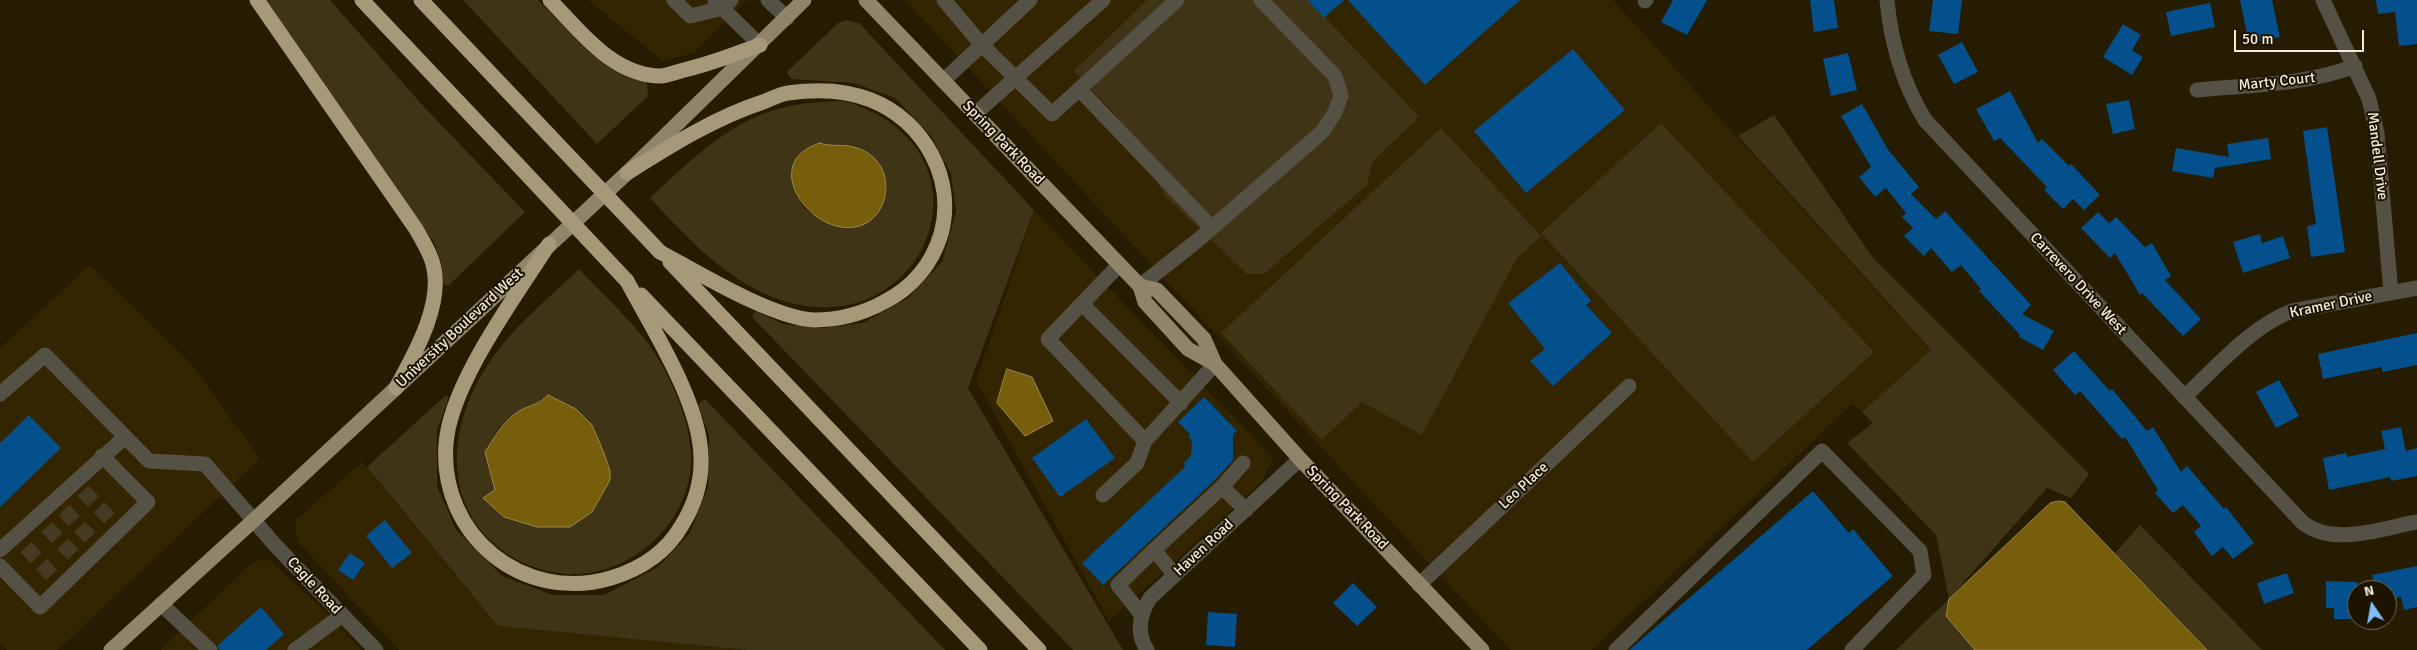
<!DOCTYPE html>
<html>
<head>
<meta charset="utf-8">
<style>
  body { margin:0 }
  #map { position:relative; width:2417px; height:650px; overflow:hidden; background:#261c01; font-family:Signika,sans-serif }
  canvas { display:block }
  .north { position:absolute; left:2347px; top:580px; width:50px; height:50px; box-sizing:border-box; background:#1c1300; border:1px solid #726958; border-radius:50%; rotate:348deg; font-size:14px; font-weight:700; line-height:20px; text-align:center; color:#f2ebdb }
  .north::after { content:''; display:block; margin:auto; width:18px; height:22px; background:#82bcfa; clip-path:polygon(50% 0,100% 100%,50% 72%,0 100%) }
  .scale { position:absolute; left:2234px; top:30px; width:130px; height:22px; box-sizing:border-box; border:2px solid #f2ebdb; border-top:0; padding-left:6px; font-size:15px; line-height:18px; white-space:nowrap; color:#f2ebdb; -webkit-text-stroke:4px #1c1300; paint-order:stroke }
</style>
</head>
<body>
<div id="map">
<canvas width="2417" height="650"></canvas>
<div class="north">N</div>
<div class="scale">50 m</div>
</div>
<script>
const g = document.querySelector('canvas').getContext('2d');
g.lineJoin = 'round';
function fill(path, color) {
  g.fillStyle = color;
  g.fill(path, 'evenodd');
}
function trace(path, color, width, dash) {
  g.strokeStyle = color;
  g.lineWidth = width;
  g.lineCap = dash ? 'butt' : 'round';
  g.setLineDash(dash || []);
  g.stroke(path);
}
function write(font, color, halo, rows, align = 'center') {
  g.font = font + ' Signika,sans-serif';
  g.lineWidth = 4;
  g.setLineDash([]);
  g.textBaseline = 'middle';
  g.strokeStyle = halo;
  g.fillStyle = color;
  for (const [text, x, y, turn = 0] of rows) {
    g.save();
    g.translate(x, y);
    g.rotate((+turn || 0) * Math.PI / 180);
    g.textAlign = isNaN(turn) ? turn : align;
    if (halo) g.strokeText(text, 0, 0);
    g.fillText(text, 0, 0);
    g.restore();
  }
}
fill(new Path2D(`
  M588,0H747L694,53L663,61Z
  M905,0H1613L1931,351L1862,412L1852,404L1592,650H1510Z
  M1034,210L1273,458L1261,483L1109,621L976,381Z
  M90,265L192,364L260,459L58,650H7L0,643V348Z
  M362,462L498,626L747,650H399L299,543L295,532L297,519Z
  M269,560L318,604L362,650H160L254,561Z`), '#322500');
fill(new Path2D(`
  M264,0H330L425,108L525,212L448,286L443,284L441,261L433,241Z
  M463,0H538C568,29 604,78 647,82L648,96L597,144Z
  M1147,0H1309L1419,117L1373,161L1367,185L1264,274H1247L1166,197L1115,114L1074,71Z
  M847,20L859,23L1034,210L968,388L1123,650H1073L752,317L755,311L783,324L822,328L863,323L908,298L942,262L956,212L951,174L931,136L895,98L854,83L791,79L787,72L838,23Z
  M844,101C1003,148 929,342 787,302C731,286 688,239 650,198C691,160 733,117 790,106C808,102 827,102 844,101ZM820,143L887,185L886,195L876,216L850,228C835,224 819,220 807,210C797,201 789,177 794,164C798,152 810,146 820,143Z
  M1774,115L1874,259L2089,474L2071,498L2047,488L1949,599L1946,616L1975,650H1896L1949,599L1936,535L1847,443L1873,423L1862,412L1931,350L1738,136Z
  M1661,123L1874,352L1753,462L1541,233Z
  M1441,128L1541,236L1517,258L1422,435L1362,402L1322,440L1221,333Z
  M579,269C602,294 639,327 656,355C674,384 690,422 691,456C693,521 632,577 568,574C534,572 500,555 479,528C437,470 461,396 502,345C525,317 553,294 579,269ZM541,402L592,425L610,471L592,512L570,527H537L483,498L495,490L485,452C491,444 494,435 500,427C511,414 526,408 541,402Z
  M446,395L449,397L437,430V486L456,530L502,576L553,595H604L658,567L690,533L708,487L709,435L698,405L705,399L945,650H747L498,626L367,467Z
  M2140,525L2262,650H2207L2115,553Z`), '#3f3416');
const water = new Path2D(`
  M820,143C831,147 843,144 854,147C880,154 892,178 883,203C878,216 868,225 855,227C810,235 758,162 820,143Z
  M1007,369L1032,377L1053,421L1025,436L997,403Z
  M548,395L576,409L592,425L604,453L610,471V480L592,512L570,527H537L504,517L483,498L495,490L485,452C496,436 503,420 521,410C531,405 540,404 548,395Z
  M2059,501L2065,502L2207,650H1975L1946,616L1949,599L2050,503Z`);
fill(water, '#775e0d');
trace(water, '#9c884b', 1);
fill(new Path2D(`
  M1308,0H1344L1324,18Z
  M1348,0H1520L1425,85Z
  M1673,0H1707L1687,35L1661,22Z
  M1810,0H1834L1838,28L1814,32Z
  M1933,0H1962L1958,34L1929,31Z
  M2240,0H2272L2280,37L2249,43Z
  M2376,0H2417V44L2399,46L2395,12L2378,14Z
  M2210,3L2215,27L2171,36L2166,12Z
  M2123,24L2141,35L2132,50L2143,57L2132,75L2103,57Z
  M1962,42L1978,72L1954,84L1938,55Z
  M1573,49L1625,110L1526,193L1474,131Z
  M1848,53L1857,90L1831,96L1823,59Z
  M2010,91L2038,143L2042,139L2069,166L2071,164L2100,195L2084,210L2073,199L2063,209L2044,190L2047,187L2000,138L1994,141L1976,109Z
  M2129,100L2135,129L2113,134L2106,104Z
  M1862,104L1889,151L1919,187L1911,194L1936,219L1945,211L2031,305L2022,314L2054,331L2043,350L2019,337L2020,335L1979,291L1981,289L1961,265L1952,272L1931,248L1924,256L1904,236L1913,228L1902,217L1906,213L1886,188L1875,197L1859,177L1871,167L1841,116Z
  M2327,127L2345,252L2311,257L2307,226L2316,224L2303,131Z
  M2268,138L2271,159L2215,168L2213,178L2172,171L2176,148L2229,157L2227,144Z
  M2098,212L2109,223L2116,217L2145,247L2152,243L2171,276L2165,280L2201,319L2183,336L2142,293L2140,295L2115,253L2110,258L2081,228Z
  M2260,234L2262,243L2283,236L2290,258L2243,273L2233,242Z
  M1560,263L1591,301L1586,305L1612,333L1553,386L1530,361L1545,349L1508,303Z
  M2417,333V365L2383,372L2381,367L2323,379L2318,354Z
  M2074,351L2110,391L2112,389L2147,431L2153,427L2181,472L2187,466L2224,509L2226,507L2254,543L2233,559L2223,547L2212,556L2194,532L2201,526L2183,505L2173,513L2155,493L2158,490L2125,437L2122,439L2080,391L2075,395L2053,370Z
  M2279,380L2299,416L2276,428L2256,392Z
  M1204,397L1237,431L1233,434V460L1215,480L1103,585L1082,563L1186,466L1183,464L1191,456L1192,441L1188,436L1190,434L1178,422Z
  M29,415L61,448L0,507V443Z
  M1086,419L1115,458L1060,497L1032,458Z
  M2401,427L2406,451L2417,448V476L2391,481L2390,477L2329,490L2323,458L2346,453L2347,457L2385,449L2381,431Z
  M1813,491L1849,533L1853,529L1893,576L1807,650H1629Z
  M385,520L412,553L392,568L366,536Z
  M350,553L365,563L353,580L338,570Z
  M2417,566V607L2404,610L2401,597L2387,600V590H2376L2372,575Z
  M2287,573L2294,593L2264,604L2257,583Z
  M2326,581L2357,582V619H2334V608H2326Z
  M1353,583L1377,607L1357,626L1333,603Z
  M261,607L284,634L266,650H219L218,645Z
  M1208,612L1237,614L1235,647L1206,645Z`), '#04508d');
trace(new Path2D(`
  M83,491L115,524
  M64,510L95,543
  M47,527L77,559
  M26,547L56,580`), '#453b22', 15, [15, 8]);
trace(new Path2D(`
  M674,0L690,16L723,8L731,0
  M768,0L787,18
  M944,0L981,44L1052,114L1177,0
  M1887,0C1891,44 1902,82 1925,120L2303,523C2334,547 2382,528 2417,522
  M2323,0L2369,99L2377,133L2391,293
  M715,1L760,45
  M1645,1L1646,0
  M943,81L1030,0
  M1079,89L1212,228
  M2197,90C2250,85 2305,85 2355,66
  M975,114L1103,0
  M1119,265L1048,339L1145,441
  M1140,286L1198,240L1322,132L1334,114L1341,96L1335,76L1261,0
  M1082,304L1181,403
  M0,394L45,355L149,461L205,464L275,545L376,650
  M2184,397C2217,367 2250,327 2292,311L2417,288
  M1222,487L1243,463
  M1103,495L1137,463L1145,441L1215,364
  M0,550L125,437
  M0,566L40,607L148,502L102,456
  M1175,575L1154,550L1222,487L1246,510
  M1419,585L1629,386
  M161,604L210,650
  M1141,614L1118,585L1154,550
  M295,650L341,616
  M1147,650C1136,632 1139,615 1150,598L1300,459
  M1616,650L1822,451L1920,551L1924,575L1852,650`), '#565145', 15);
trace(new Path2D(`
  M866,0L1140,286L1145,302L1188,349L1215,364L1300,459L1482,650
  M1140,286L1157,290L1204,339L1215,364
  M111,650L254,520L627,173L804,0`), '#8f856b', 15);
trace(new Path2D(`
  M257,0L416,229C422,240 430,252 433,264C444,304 414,355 396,388
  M362,0L518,165
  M421,0L549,135
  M550,0C580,31 613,76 661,76C668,75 677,72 684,70C710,64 735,54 760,45
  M627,173C670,146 714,118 763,102C771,99 780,94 788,93C815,89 846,90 871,100C924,121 956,179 941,234C932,264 912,288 884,302C862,314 839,320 814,320C772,318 699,273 660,252
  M549,244C516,296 450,384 446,444C439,535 523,604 611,578C641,569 666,553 682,525C695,504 702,483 701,457C700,402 653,330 627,281
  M670,262L1039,650
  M641,295L980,650`), '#a5997a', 15);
trace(new Path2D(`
  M549,135L660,252
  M518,165L627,281`), '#a5997a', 15);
write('15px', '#f2ebdb', '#1c1300', [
  ["Marty Court",2277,82,-6],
  ["Spring Park Road",1003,143,46],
  ["Mandell Drive",2377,156,83],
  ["Carrevero Drive West",2078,284,47],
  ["Kramer Drive",2331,305,-12],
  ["University Boulevard West",460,328,-43],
  ["Leo Place",1524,486,-43],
  ["Spring Park Road",1347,508,46],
  ["Haven Road",1204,548,-43],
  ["Cagle Road",314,586,47]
]);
</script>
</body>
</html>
